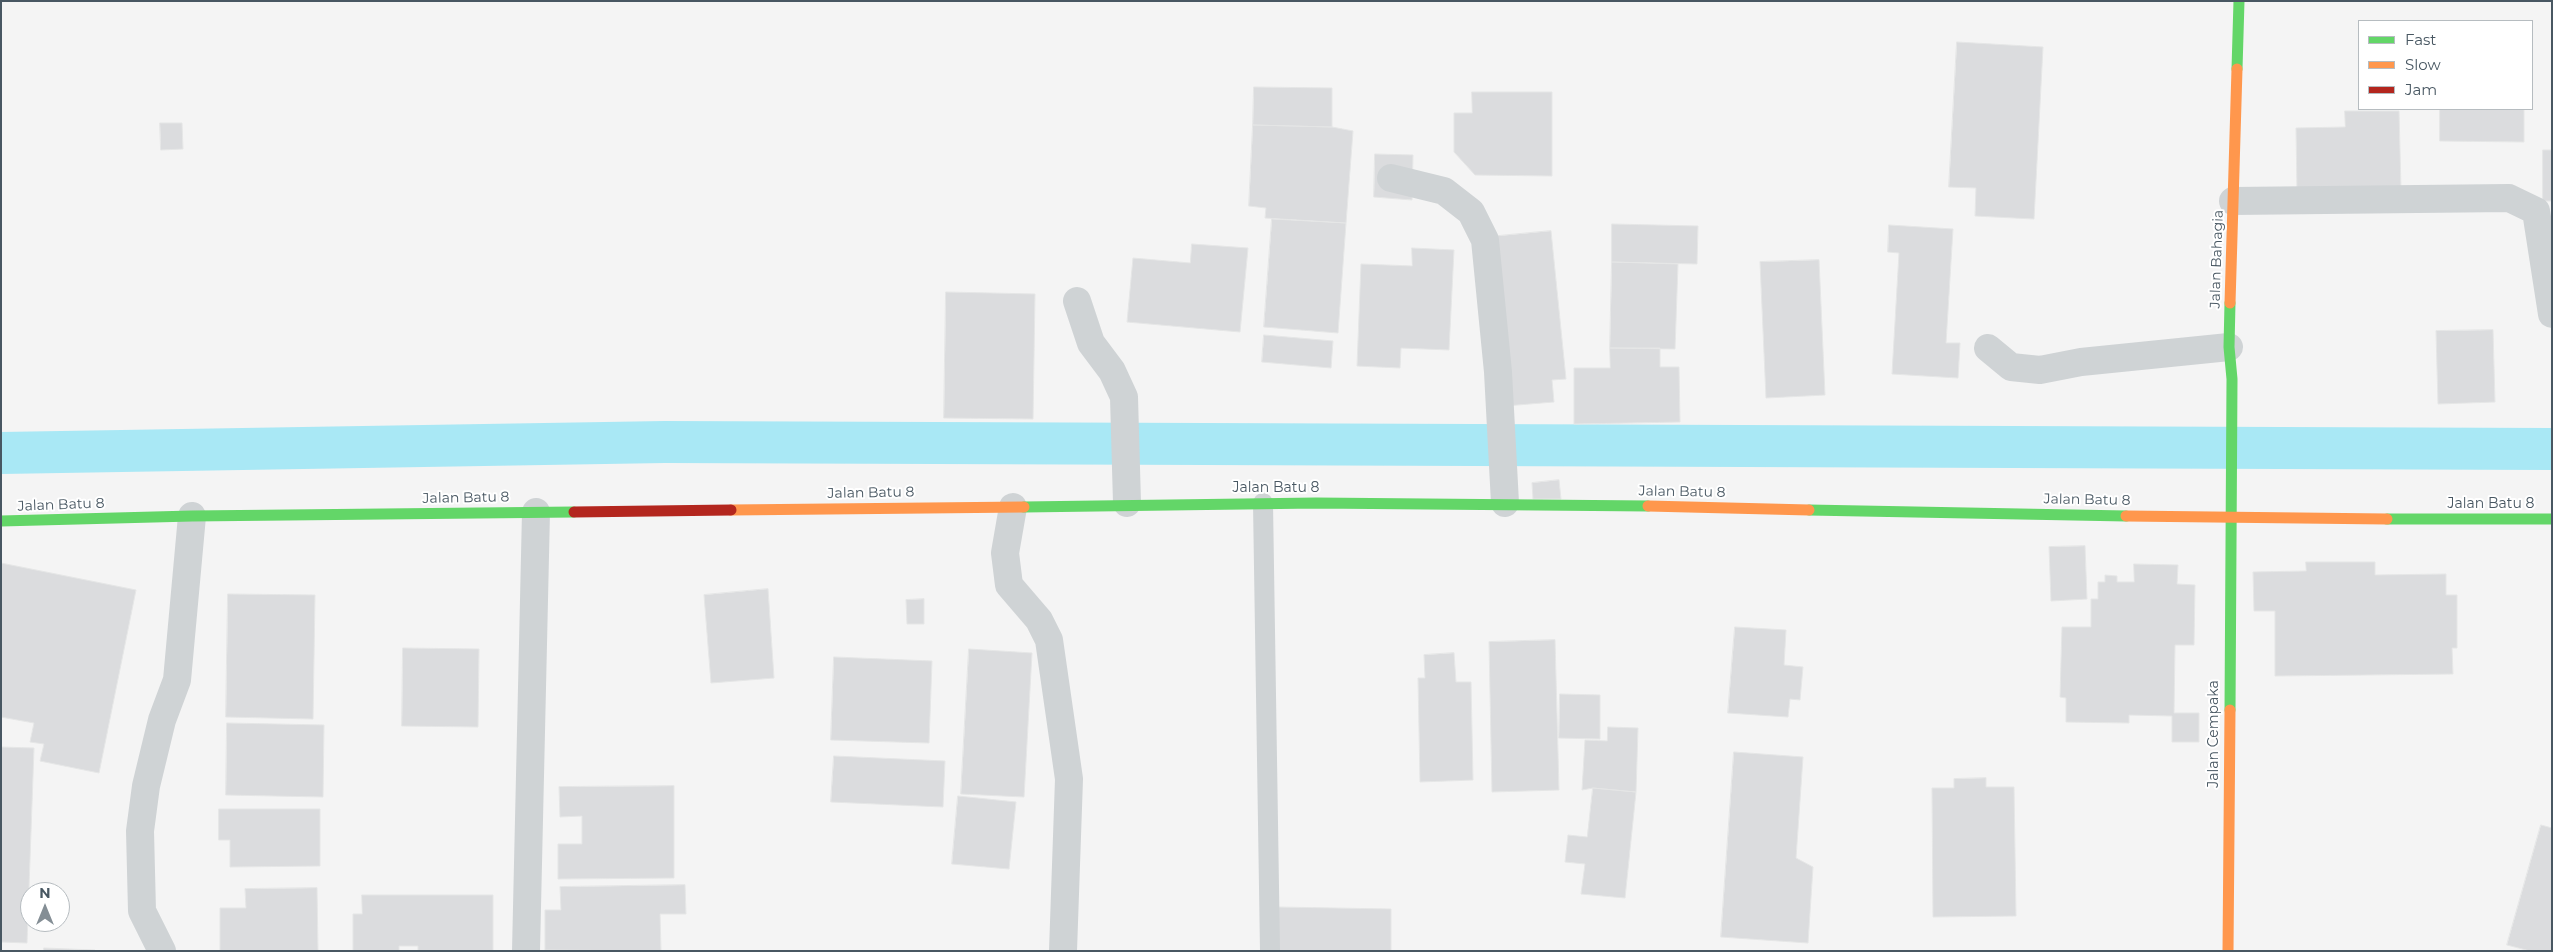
<!DOCTYPE html>
<html>
<head>
<meta charset="utf-8">
<style>
  body { margin:0 }
  #map { position:relative; width:2553px; height:952px; overflow:hidden; background:#f4f4f4; font-family:Montserrat,sans-serif }
  canvas { display:block }
  .frame { position:absolute; inset:0; border:2px solid #485762; pointer-events:none }
  .legend { position:absolute; left:2358px; top:20px; width:175px; height:90px; box-sizing:border-box; background:#fff; border:1px solid #b6bcc0; margin:0; padding:6px 9px; list-style:none; font-size:15px; color:#485762 }
  .legend li { display:flex; align-items:center; gap:10px; height:25px }
  .legend b { width:25px; border:1px solid #b6bcc0 }
  .north { position:absolute; left:20px; top:882px; width:50px; height:50px; box-sizing:border-box; background:#fff; border:1px solid #b6bcc0; border-radius:50%; rotate:0deg; font-size:14px; font-weight:700; line-height:20px; text-align:center; color:#485762 }
  .north::after { content:''; display:block; margin:auto; width:18px; height:22px; background:#848e95; clip-path:polygon(50% 0,100% 100%,50% 72%,0 100%) }
</style>
</head>
<body>
<div id="map">
<canvas width="2553" height="952"></canvas>
<div class="frame"></div>
<ul class="legend">
<li><b style="height:6px;background:#63d668"></b>Fast</li>
<li><b style="height:6px;background:#ff974d"></b>Slow</li>
<li><b style="height:6px;background:#b3261e"></b>Jam</li>
</ul>
<div class="north">N</div>
</div>
<script>
const g = document.querySelector('canvas').getContext('2d');
g.lineJoin = 'round';
function trace(path, color, width, dash) {
  g.strokeStyle = color;
  g.lineWidth = width;
  g.lineCap = dash ? 'butt' : 'round';
  g.setLineDash(dash || []);
  g.stroke(path);
}
function fill(path, color) {
  g.fillStyle = color;
  g.fill(path, 'evenodd');
}
function write(font, color, halo, rows, align = 'center') {
  g.font = font + ' Montserrat,sans-serif';
  g.lineWidth = 4;
  g.setLineDash([]);
  g.textBaseline = 'middle';
  g.strokeStyle = halo;
  g.fillStyle = color;
  for (const [text, x, y, turn = 0] of rows) {
    g.save();
    g.translate(x, y);
    g.rotate((+turn || 0) * Math.PI / 180);
    g.textAlign = isNaN(turn) ? turn : align;
    if (halo) g.strokeText(text, 0, 0);
    g.fillText(text, 0, 0);
    g.restore();
  }
}
trace(new Path2D(`
  M1,453L665,442L2552,449`), '#a9e8f5', 42);
const building = new Path2D(`
  M1957,42L2043,47L2034,219L1975,216L1976,188L1949,187Z
  M1254,87L1332,88V127L1253,125Z
  M1472,92H1552V176L1475,175L1454,152V113H1472Z
  M2440,109H2524V142L2440,141Z
  M2345,111H2399L2401,190L2297,192L2296,128L2345,127Z
  M160,123H182L183,149L161,150Z
  M1253,125L1332,127L1353,131L1346,223L1265,218L1266,208L1249,206Z
  M2543,150H2552V201H2543Z
  M1375,154L1413,155L1412,200L1374,197Z
  M1272,219L1346,223L1338,333L1264,327Z
  M1612,224L1698,226L1697,264L1612,262Z
  M1889,225L1953,229L1946,343H1960L1958,378L1892,374L1899,253L1888,252Z
  M1551,231L1566,379L1552,380L1554,402L1505,406L1488,237Z
  M1192,244L1248,248L1240,332L1127,322L1133,258L1190,263Z
  M1412,248L1454,250L1449,350L1401,348L1400,368L1357,366L1361,264L1412,266Z
  M1819,260L1825,395L1766,398L1760,262Z
  M1612,262L1678,264L1675,349L1610,348Z
  M946,292L1035,294L1033,419L944,418Z
  M2493,330L2495,402L2438,404L2436,331Z
  M1264,335L1333,341L1331,368L1262,362Z
  M1610,348H1660V367H1679L1680,422L1574,424V368H1610Z
  M1559,480L1561,499H1533L1532,483Z
  M2085,546L2087,599L2051,601L2049,547Z
  M2306,562H2375V575L2446,574V595H2457V648H2452L2453,674L2275,676V611H2254L2253,572L2306,571Z
  M1,563L136,590L99,773L40,761L44,744L30,742L34,723L1,717Z
  M2134,564L2178,565L2177,584L2195,585L2194,645H2175L2174,713H2199V742H2172V716L2129,715V723L2066,722V698L2060,697L2062,627H2091V599H2098V582H2105V575L2117,576V582H2134Z
  M768,589L774,678L711,683L704,595Z
  M228,594L315,595L313,719L226,717Z
  M924,599V624H907L906,600Z
  M1735,627L1786,630L1784,665L1803,667L1800,700L1790,699L1788,717L1728,713Z
  M1555,640L1559,790L1492,792L1489,642Z
  M403,648L479,649L478,727L402,726Z
  M969,649L1032,653L1024,797L961,794Z
  M1454,653L1456,682H1471L1473,780L1420,782L1418,678H1425L1424,655Z
  M834,657L932,661L929,743L831,740Z
  M1560,694L1600,695V739L1559,738Z
  M227,723L324,725L323,797L226,795Z
  M1608,727L1638,728L1636,792L1593,788L1582,790L1585,740L1607,741Z
  M1,747L34,748L27,943L1,942Z
  M1734,752L1803,757L1796,858L1813,867L1808,943L1721,937Z
  M834,756L945,761L943,807L831,802Z
  M1986,778V787H2014L2016,916L1933,917L1932,788H1954V779Z
  M674,786V878L558,879V844H582V816L560,817L559,787Z
  M1593,788L1636,792L1625,898L1581,894L1585,864L1565,862L1568,835L1587,837Z
  M958,796L1016,802L1009,869L952,864Z
  M219,809H320V866L230,867V840H219Z
  M2541,825L2552,828V951H2530L2507,945Z
  M685,885L686,914H660L661,951L545,950V910H561L560,887Z
  M317,888L318,951H220V908H246L245,889Z
  M362,895H493V951H418V946H399V951H353V914H362Z
  M1277,907L1391,909V951H1277Z
  M44,948L95,950V951H44Z`);
fill(building, '#dbdcde');
trace(building, '#e5e6e6', 1);
trace(new Path2D(`
  M1263,503L1270,951`), '#cfd3d5', 20);
trace(new Path2D(`
  M1391,178L1444,191L1471,212L1485,240L1498,372L1505,503
  M2233,201L2509,198L2536,211L2552,314
  M1077,301L1091,343L1112,371L1124,397L1127,503
  M1988,348L2011,367L2040,370L2081,362L2229,347
  M1013,507L1005,553L1009,585L1039,620L1049,640L1069,779L1063,951
  M162,951L142,911L140,831L146,786L162,720L177,680L192,516
  M526,951L536,512`), '#cfd3d5', 28);
trace(new Path2D(`
  M2237,69L2239,1
  M1024,507L1316,503L1648,506
  M1809,510L2126,516
  M2387,519H2552
  M1,521L192,516L574,512
  M2230,710L2232,379L2229,347L2230,303`), '#63d668', 11);
trace(new Path2D(`
  M2230,303L2237,69
  M1648,506L1809,510
  M731,510L1024,507
  M2126,516L2387,519
  M2228,951L2230,710`), '#ff974d', 11);
trace(new Path2D(`
  M574,512L731,510`), '#b3261e', 11);
write('14px', '#485762', '#fff', [
  ["Jalan Bahagia",2217,259,-88],
  ["Jalan Batu 8",1276,488],
  ["Jalan Batu 8",1682,492,1],
  ["Jalan Batu 8",871,493,-1],
  ["Jalan Batu 8",466,498,-1],
  ["Jalan Batu 8",2087,500,1],
  ["Jalan Batu 8",2491,504],
  ["Jalan Batu 8",61,505,-2],
  ["Jalan Cempaka",2214,734,-90]
]);
</script>
</body>
</html>
